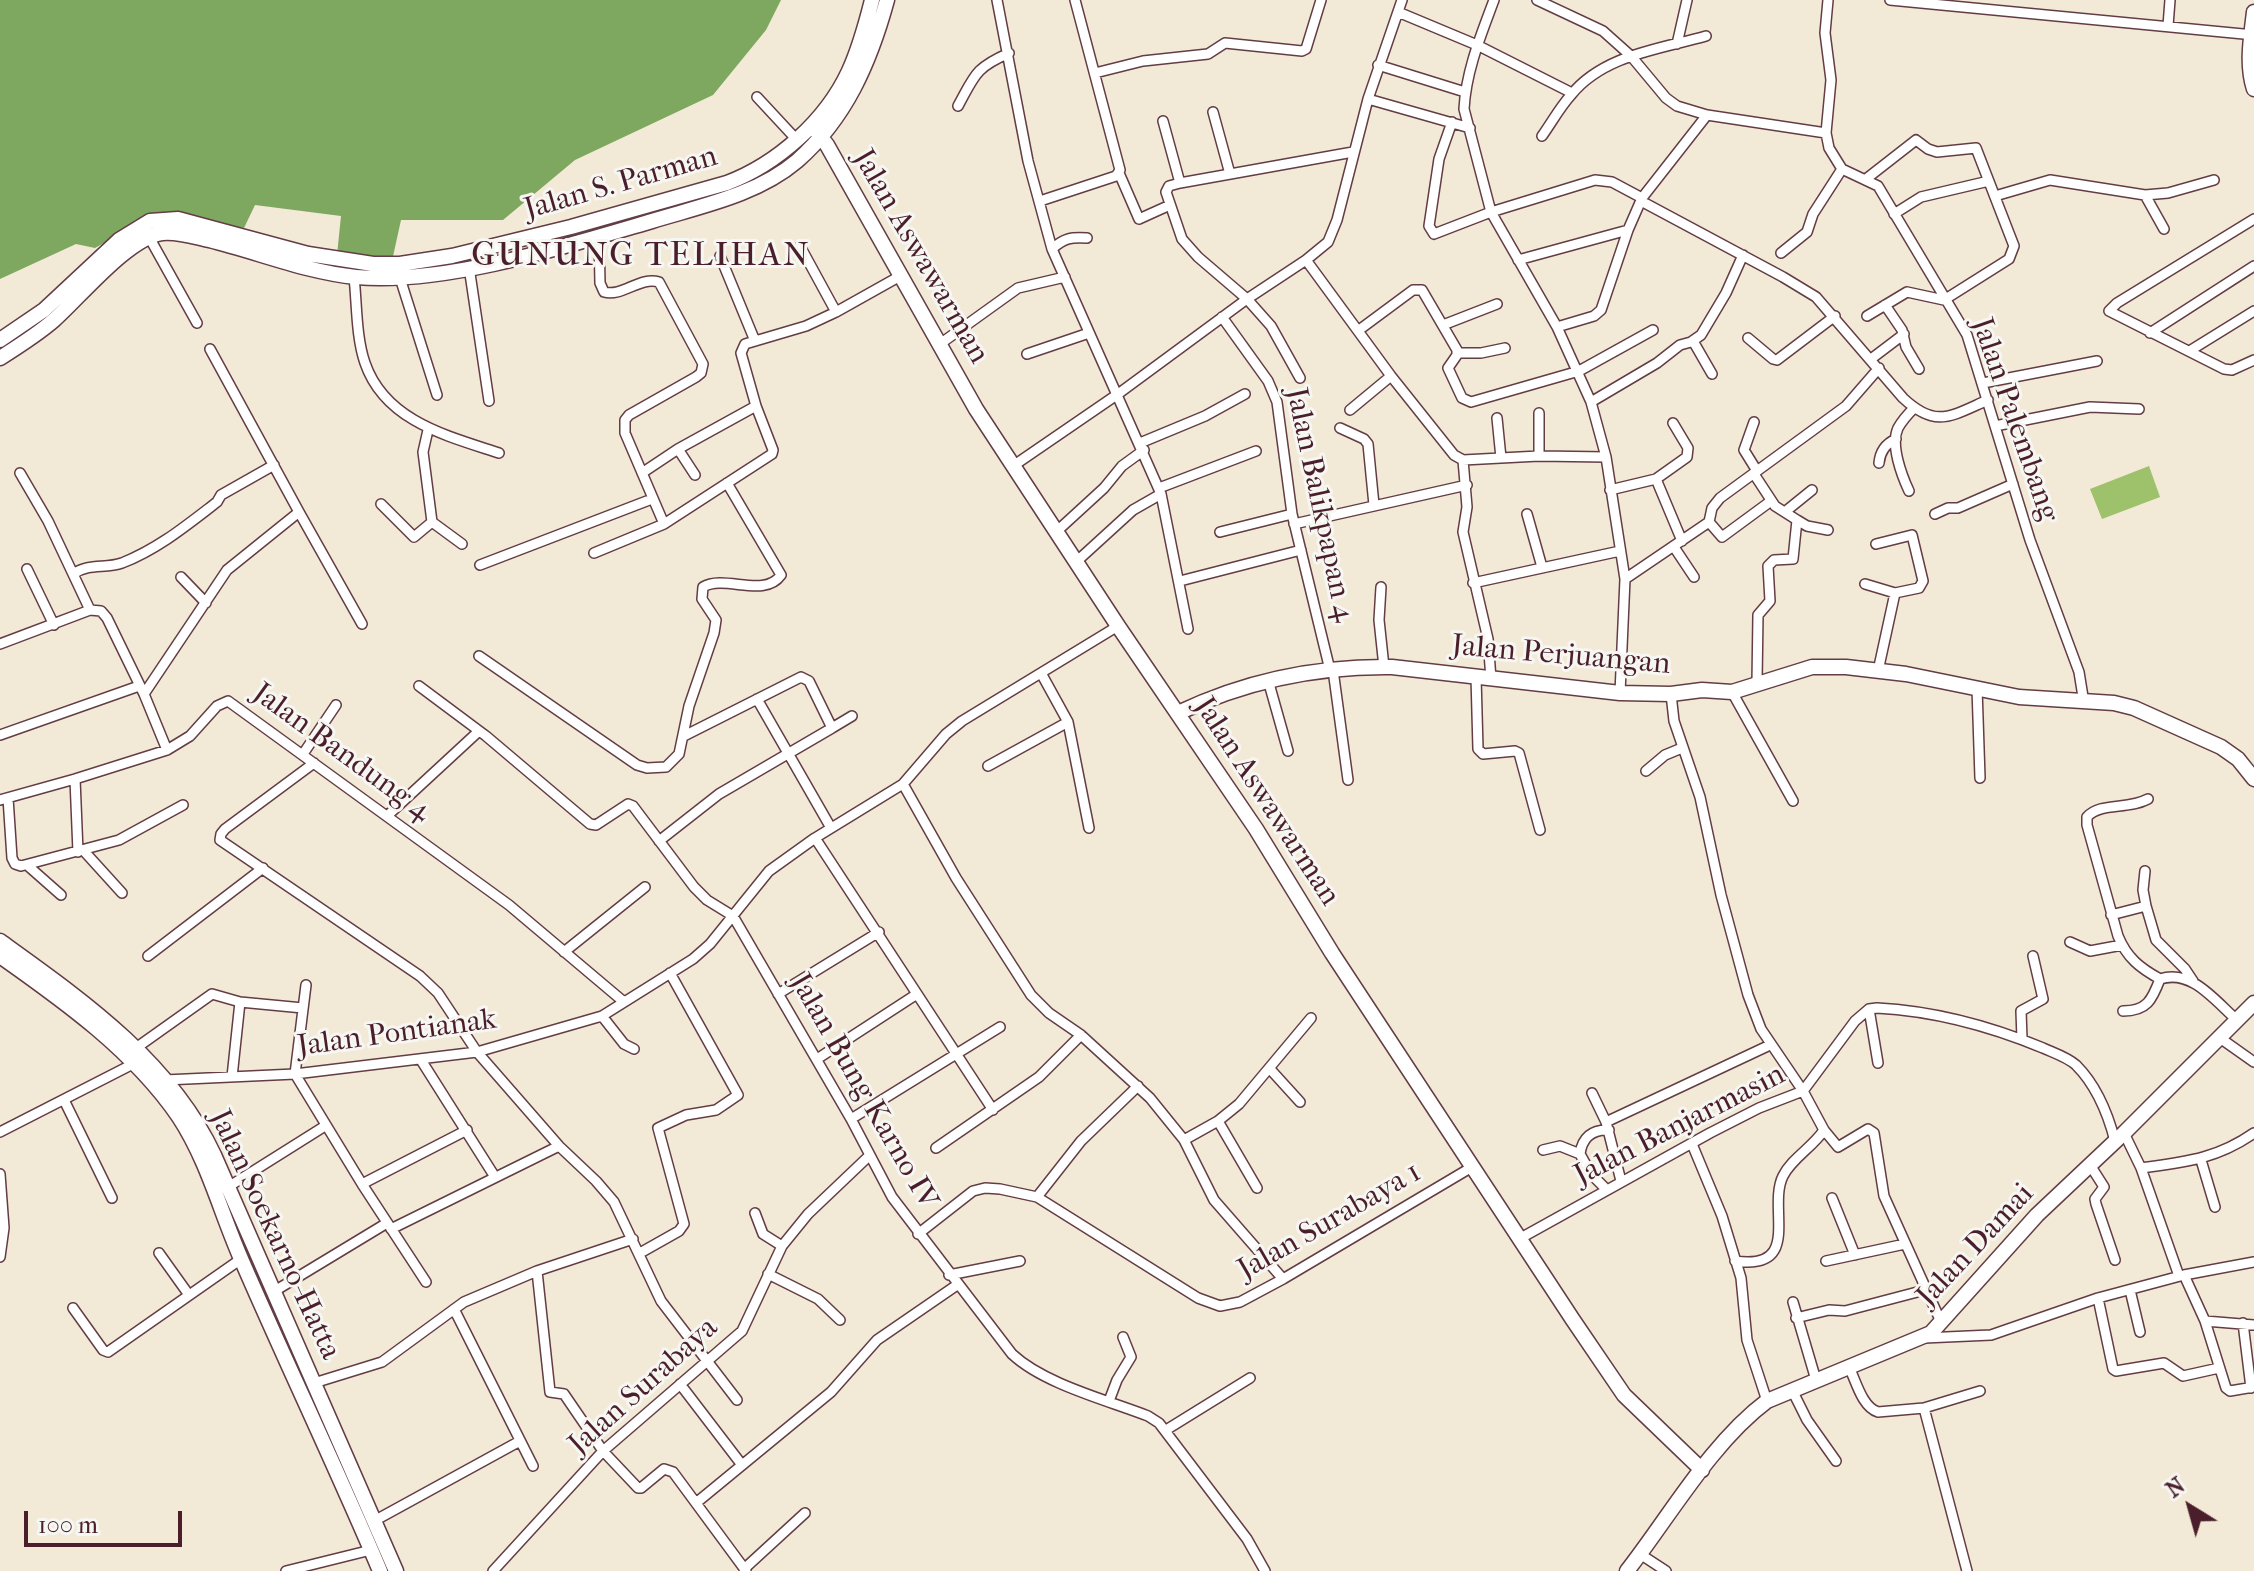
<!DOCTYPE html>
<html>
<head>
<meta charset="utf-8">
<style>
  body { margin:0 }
  #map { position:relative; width:2254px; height:1571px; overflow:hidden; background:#f3e9d7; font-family:"IM FELL French Canon",serif }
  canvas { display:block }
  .north { position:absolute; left:2150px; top:1467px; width:80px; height:80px; -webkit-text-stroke:6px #f6f6f2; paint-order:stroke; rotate:323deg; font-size:22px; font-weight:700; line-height:32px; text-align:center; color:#4a1f2b }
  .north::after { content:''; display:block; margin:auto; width:28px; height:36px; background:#4a1f2b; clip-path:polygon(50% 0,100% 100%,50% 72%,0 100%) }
  .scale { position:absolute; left:24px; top:1511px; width:158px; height:36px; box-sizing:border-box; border:4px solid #4a1f2b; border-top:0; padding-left:10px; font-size:24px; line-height:28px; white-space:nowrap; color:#4a1f2b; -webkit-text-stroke:6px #f6f6f2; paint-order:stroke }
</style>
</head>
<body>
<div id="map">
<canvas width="2254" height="1571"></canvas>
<div class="north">N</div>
<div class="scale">100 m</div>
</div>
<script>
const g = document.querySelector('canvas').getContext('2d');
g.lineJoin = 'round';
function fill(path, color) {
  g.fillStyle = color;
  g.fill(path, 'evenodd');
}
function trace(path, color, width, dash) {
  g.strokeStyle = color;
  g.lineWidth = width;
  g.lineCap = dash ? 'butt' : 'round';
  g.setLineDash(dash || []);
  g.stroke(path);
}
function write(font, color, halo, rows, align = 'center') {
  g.font = font + ' "IM FELL French Canon",serif';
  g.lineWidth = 6;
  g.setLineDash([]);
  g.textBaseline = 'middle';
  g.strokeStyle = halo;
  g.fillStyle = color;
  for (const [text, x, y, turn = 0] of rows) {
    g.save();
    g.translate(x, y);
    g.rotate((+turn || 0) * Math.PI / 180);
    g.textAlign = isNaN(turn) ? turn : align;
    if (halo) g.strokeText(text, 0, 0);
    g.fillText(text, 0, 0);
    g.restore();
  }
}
fill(new Path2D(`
  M2149,466L2160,497L2102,519L2090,489Z`), '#9ec16b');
fill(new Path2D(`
  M0,0H781L766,30L713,95L575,160L503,220H401L392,261L337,255L341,216L255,205L244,228L159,212L95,248L76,244L0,279Z`), '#7ea75f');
const street = new Path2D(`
  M997,0L1028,161L1052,249L1161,494L1188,629
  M1537,0L1603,31L1631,56L1666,98L1677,106L1707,115L1826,133
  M1828,0L1825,33L1831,80L1826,133L1829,148L1842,169L1878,186L1967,335L2030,540L2079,672L2084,703
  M1890,0L2254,35
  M1398,12L1477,45L1572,93
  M2168,26L2170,0
  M1677,44L1687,0
  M1378,65L1465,92
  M1095,73L1143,61L1208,54L1225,43L1302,51L1306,49L1321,0
  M757,97L796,139
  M1368,99L1470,128
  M958,106C975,75 975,68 1009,53
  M1213,112L1230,174
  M1163,121L1180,183
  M1452,122L1439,159L1429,226L1434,234L1491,212L1464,109C1466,71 1481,35 1494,0
  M1542,136C1552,122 1560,107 1571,95C1603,55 1660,49 1706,36
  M1119,173L1139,219L1170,205
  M1866,179L1916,140L1928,149L1937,152L1976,148L2014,246L2009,259L1944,300L1907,292L1867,316
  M2145,195L2164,229
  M1995,196L2050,180L2145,195L2168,193L2214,180
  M1040,201L1116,176L1120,170L1075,0
  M1641,201L1783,277L1816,297L1903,398C1936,429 1951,416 1988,400
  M1894,214L1921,197L1989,181
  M2254,219L2117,303L2109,311L2224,369L2232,370L2254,360
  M149,237L197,323
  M599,237L600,283L604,292C623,297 640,276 659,282L703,364L701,373L696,377L629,415L625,420V433L664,524L772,454L773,450L756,406L741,353L745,344L806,326L836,312L902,275
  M800,246L836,312
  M1052,249C1064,238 1071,237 1087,238
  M1781,253L1807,232L1813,214L1842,169
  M720,256L755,341
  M1306,260L1391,376L1454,455L1463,460L1539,456L1606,457
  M1518,260L1628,230L1642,198L1707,115
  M469,267L489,401
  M354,277C357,304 356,337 365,363C385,421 447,436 499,453
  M400,278L437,395
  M1885,305L1902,330L1906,347L1919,369
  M1222,317L1268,381L1277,402L1292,514L1330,670
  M1443,325L1497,304
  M1557,327L1594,316L1601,310L1628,230
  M1359,330L1413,290H1422L1457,350V355L1448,368L1462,398L1471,402L1579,371L1653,330
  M2150,333L2254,266
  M1748,338L1773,359L1777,360L1835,316
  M1693,341L1712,374
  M940,344L1018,288L1065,277
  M2191,350L2254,311
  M1458,353H1481L1505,348
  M1027,354L1089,333
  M1871,359L1904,334
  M1300,378L1271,326L1247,299L1198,257L1182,239L1166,192L1169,186L1180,183L1353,152
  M1983,383L2097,361
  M1591,402L1657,363L1680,345L1691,342L1701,335L1726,293L1743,255
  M1350,410L1391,376
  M1539,413V456
  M1497,418L1501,458
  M1754,422L1744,450L1757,471
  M1995,426L2090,407L2139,409
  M1340,428L1364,439L1368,444L1374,505
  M1140,443L1205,416L1245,394
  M678,449L695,475
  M1463,460L1467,507L1463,532L1488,639L1491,679
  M1879,463C1880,452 1885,444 1896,439
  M1013,466L1118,394L1247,299L1306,260L1328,242L1337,220L1368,99L1402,0
  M20,473L48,521L90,610
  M642,473L678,449L756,406
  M1754,474L1775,506L1797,520L1793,559L1774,560L1768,566L1770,601L1758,615L1757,682
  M1656,479L1682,541
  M1159,488L1256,451
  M1610,490L1656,479L1687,457L1688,448L1673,423
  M1909,491C1902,476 1890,445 1898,428C1902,421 1908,414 1914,408
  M381,504L414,537L432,522L423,452L428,430
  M1786,511L1812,490
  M299,512L362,624
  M1527,514L1542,567
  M1935,514L1948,508H1958L2013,484
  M1797,520L1807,526L1828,530
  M432,522L462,544
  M1709,522L1722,537L1771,501
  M1294,524L1467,485
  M1056,532L1104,488L1122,466L1144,450
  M1220,532L1292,514
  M1876,544L1912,535L1923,581L1919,588L1895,593L1878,671
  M1674,547L1694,577
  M594,553L664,524
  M1076,562L1133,510L1161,494
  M480,565L652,499
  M27,569L54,625
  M73,574C89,563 105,569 122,563C158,549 187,525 217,502L221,495L274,465
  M181,577L206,603
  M1625,579L1709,522L1712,508L1720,498L1846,406L1879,368
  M1180,581L1301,550
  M1473,583L1620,551
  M1865,584L1895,593
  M1381,587L1379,620L1384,667
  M0,644L90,610L101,611L107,618L144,694L167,750
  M479,656L637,765L647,768L666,767L679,754L689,706L714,633L716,620L702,599L703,587C725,574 764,599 781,575L727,483
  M1333,670L1348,780
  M1041,673L1068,722L1089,828
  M1476,677L1478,749L1483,754L1515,751L1519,753L1540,830
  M1268,680L1288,751
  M419,686L486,736L590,824L596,825L628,804L633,806L694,887L707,900L733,916L851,1119L892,1197L1012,1354C1044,1384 1107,1400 1148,1416L1159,1423L1247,1539L1265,1571
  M1977,688L1980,778
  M1732,692L1793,801
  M1620,693L1625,579L1606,457L1591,402L1557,327L1491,212L1595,180L1612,182L1642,198
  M144,694L227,570L299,512L210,349
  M1671,694L1674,721L1700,797L1721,895L1748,995L1761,1029L1803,1091L1824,1130C1813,1147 1792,1158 1783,1176C1767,1208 1803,1271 1735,1261
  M757,699L831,828
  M832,728L852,716
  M0,735L139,686
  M303,754L336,705
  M314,763L225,829L221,834L220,840L420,976L438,993L477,1052L559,1146L596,1181L614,1202L661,1301L737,1400
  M988,766L1068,722
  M1646,771L1665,755L1682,748
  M75,779L78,852
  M903,784L956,878L1031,995L1049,1013L1081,1035L1150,1098L1184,1140L1214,1200L1283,1279
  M8,798L12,858L15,864L21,866L119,840L183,805
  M2148,799C2128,810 2100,802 2087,817V825L2118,936C2127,958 2140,968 2160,979C2192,969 2214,1000 2237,1020
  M0,800L75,779L167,750L190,736L217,706L228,701L509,905L624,1002
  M387,816L479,731
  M815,838L993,1110
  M659,841L719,794L832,728L809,681L801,677L684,736
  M83,850L122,893
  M27,865L61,895
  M2146,906L2156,940L2185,969L2193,981
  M2111,915L2146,906L2143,890L2145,871
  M2070,942L2090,951L2122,945
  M564,952L645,887
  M148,956L263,868
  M306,985L295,1074L362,1184L426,1282
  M778,994L879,932
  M1869,1009L1878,1063
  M2123,1011C2147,1011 2152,1000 2160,979
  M602,1016L624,1044L634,1049
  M2220,1038L2254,1062
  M2022,1039L2021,1011L2043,999L2033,956
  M136,1048L212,994L240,1002L303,1008
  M817,1059L917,994
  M421,1060L495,1177
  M1270,1069L1300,1102
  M232,1077L240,1002
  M165,1080L295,1074L477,1052L602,1016L693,959L710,944L769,871L815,838L903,784L946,734L962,721L1118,626
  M1592,1093L1606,1122
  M64,1100L112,1198
  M851,1119L1000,1027
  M1218,1121L1257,1188
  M1824,1130L1838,1147L1868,1129L1874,1133L1884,1196L1941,1322
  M0,1132L133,1064
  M2124,1133L2141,1168L2179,1276
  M1184,1140L1218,1121L1239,1104L1311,1018
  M1692,1144L1722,1216L1741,1278L1747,1340L1767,1401
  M936,1148L1039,1077L1081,1035
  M1543,1150L1560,1146L1580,1154L1591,1174L1606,1189
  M1580,1154C1582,1138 1592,1129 1609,1130
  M2201,1160L2215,1207
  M2090,1165L2104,1187L2095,1199L2096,1204L2115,1260
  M2141,1168C2185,1162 2217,1159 2254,1133
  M0,1174L4,1228L0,1257
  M1621,1181L1606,1122L1770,1045
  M362,1184L467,1130
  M228,1187L325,1126
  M1037,1197L1081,1141L1138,1086
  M1832,1198L1855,1255
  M755,1213L763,1234L782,1246
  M391,1229L559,1146
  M918,1234L973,1191L985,1188L1000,1189L1037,1197L1198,1298L1220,1306L1240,1302L1283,1279L1472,1167
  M1519,1239L1710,1133L1759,1108L1803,1091L1855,1021L1869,1009L1877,1008C1934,1011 1990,1026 2043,1048C2054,1053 2067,1057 2076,1065C2096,1085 2108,1114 2115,1141
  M159,1253L189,1295
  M640,1253L679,1231L684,1224L658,1128L686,1115L716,1110L738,1095L670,973
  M1826,1261L1905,1244
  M537,1271L550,1392L564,1394L603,1451L638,1488H641L664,1469L673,1472L746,1571
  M768,1274L818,1299L840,1320
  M949,1275L1020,1261
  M2184,1275L2205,1321L2226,1388L2230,1391L2254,1387
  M2130,1290L2140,1332
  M273,1292L387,1223
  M2098,1298L2113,1369L2116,1371L2164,1363L2183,1376L2219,1368
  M1793,1302L1816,1380
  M73,1308L103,1350L108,1352L241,1259
  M454,1309L533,1466
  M1796,1318L1829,1310L1845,1311L1925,1290
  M2205,1321L2254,1325
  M2243,1323L2251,1388
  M1924,1338L1991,1335L2098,1298L2184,1275L2254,1262
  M1849,1367C1856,1381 1862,1407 1878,1412L1924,1408L1980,1391
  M314,1383L382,1362L464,1302L537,1271L633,1239
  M680,1384L742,1465
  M1792,1390L1807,1420L1836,1461
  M1109,1401L1117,1380L1131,1357L1123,1337
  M1924,1408L1967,1571
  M1166,1430L1250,1378
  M696,1503L831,1392L877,1340L957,1285
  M374,1521L520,1441
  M1640,1554L1666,1571
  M744,1569L805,1513
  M286,1571L371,1550
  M493,1571L603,1451L742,1331L782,1246L808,1214L870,1155`);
const secondary = new Path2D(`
  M2254,12C2251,38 2246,64 2254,89
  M812,125L827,145L976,409L1118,626L1256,829L1332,953L1573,1320L1624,1395L1702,1470
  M0,340L44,310L119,240L150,221L178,219L308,254L373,264H400L452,256L571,227L727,183C777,164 826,121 849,71C859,49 866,24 872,0
  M0,358C19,346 38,334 54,320C81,296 128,238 162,233C177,231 195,237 209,240C258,252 306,272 356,277C444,285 567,246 652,221C701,206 757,195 797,161C846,118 870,62 887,0
  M1178,713C1245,681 1318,666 1392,667L1620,693L1671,694L1702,690L1732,692L1812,667H1846L1906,674L2019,697L2114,703L2134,708L2221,747L2238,759L2254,779
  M0,941C82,1000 170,1061 214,1155L396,1571
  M0,956C64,1001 134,1051 179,1117C208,1161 221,1214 242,1261C287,1365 336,1467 380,1571
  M1627,1571C1670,1516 1711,1443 1767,1401L1931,1333L2037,1215L2124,1133L2254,1003`);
trace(street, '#633d45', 12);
trace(secondary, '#633d45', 17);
trace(street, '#fff', 9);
trace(secondary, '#fff', 14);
write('30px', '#4a1f2b', '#f6f6f2', [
  ["Jalan S. Parman",621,184,-16],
  ["Jalan Aswawarman",920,257,60],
  ["Jalan Palembang",2014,420,71],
  ["Jalan Balikpapan 4",1319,505,78],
  ["Jalan Perjuangan",1561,656,5],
  ["Jalan Bandung 4",341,753,36],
  ["Jalan Aswawarman",1266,802,57],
  ["Jalan Pontianak",397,1034,-8],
  ["Jalan Bung Karno IV",863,1092,60],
  ["Jalan Banjarmasin",1680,1126,-27],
  ["Jalan Surabaya 1",1330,1222,-30],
  ["Jalan Soekarno-Hatta",274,1235,65],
  ["Jalan Damai",1976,1246,-47],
  ["Jalan Surabaya",644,1387,-42]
]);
g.letterSpacing = '2px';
write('34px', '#4a1f2b', '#f6f6f2', [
  ["GUNUNG TELIHAN",641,257]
]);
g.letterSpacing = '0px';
</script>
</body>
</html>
